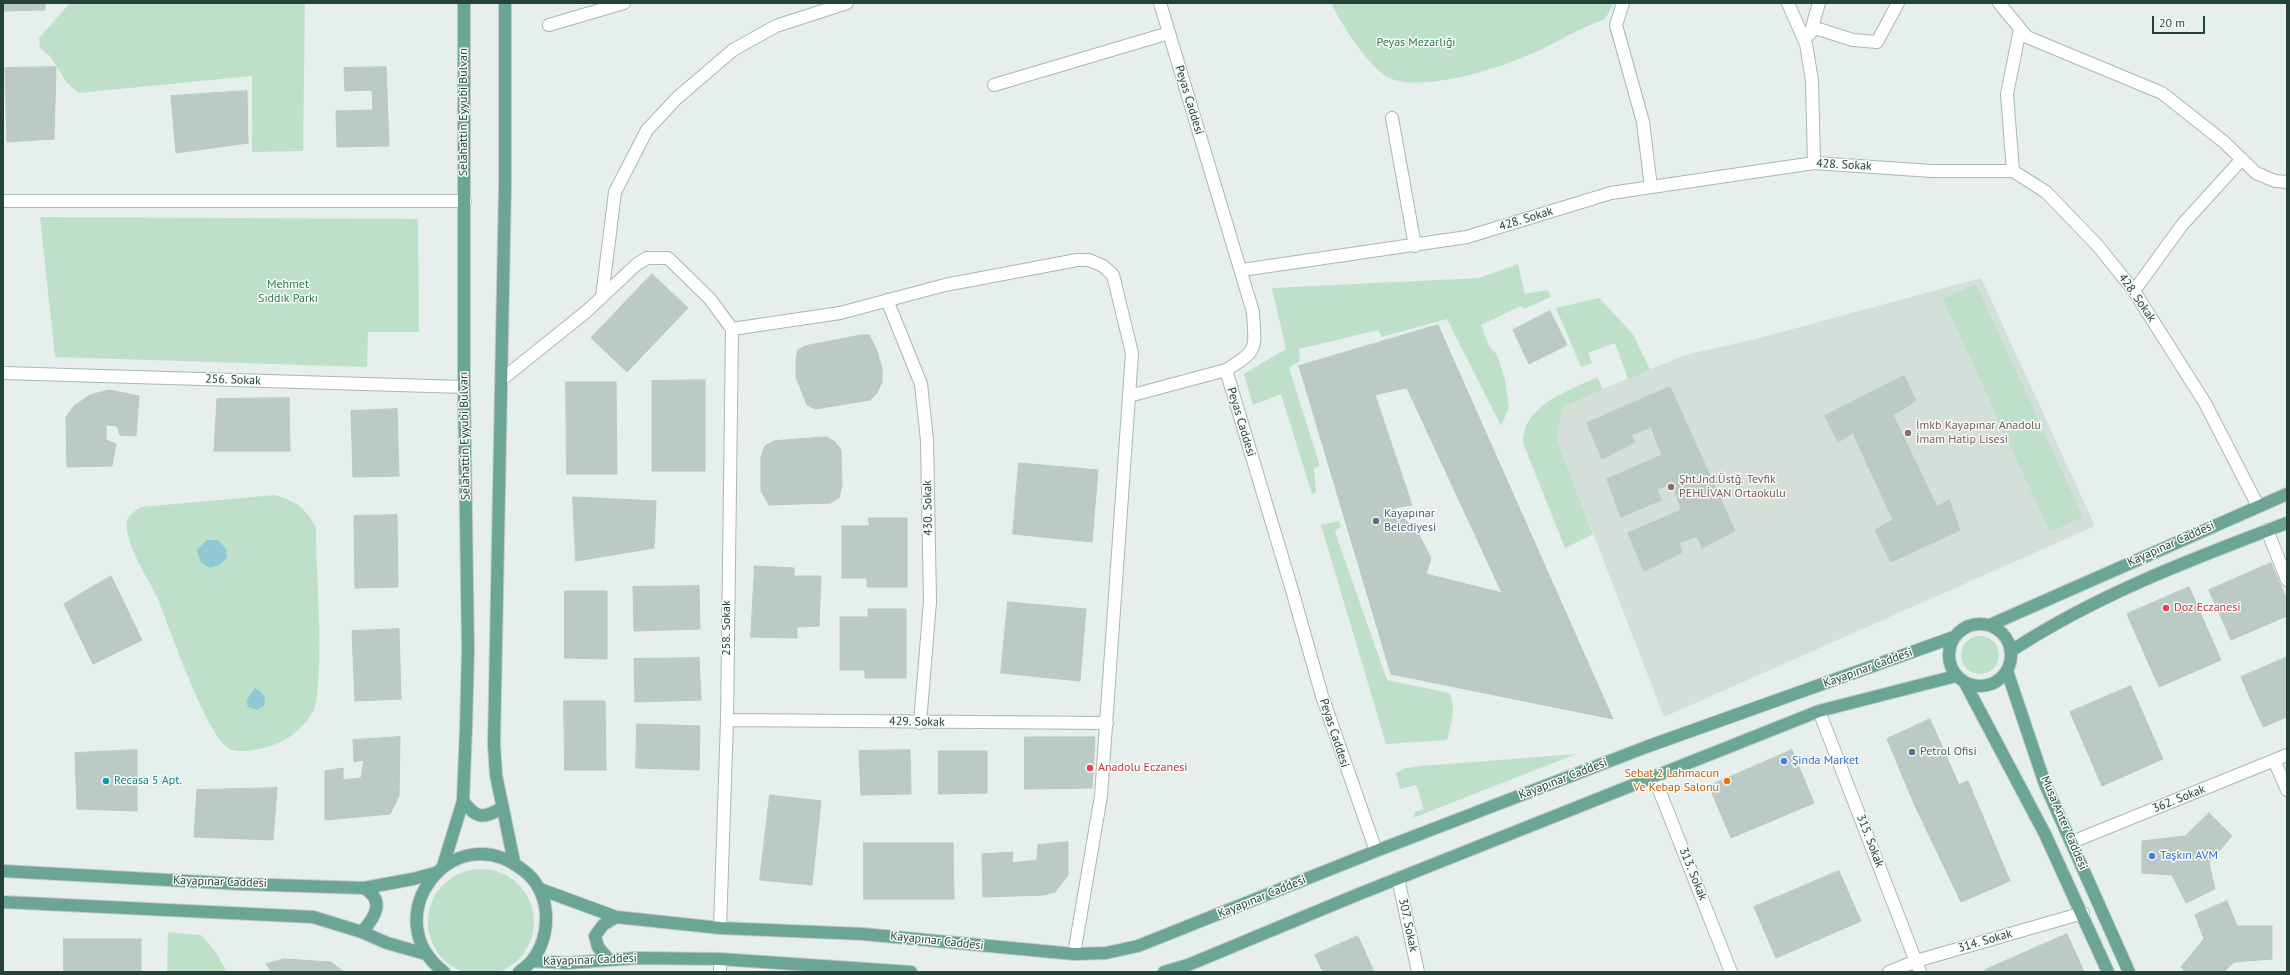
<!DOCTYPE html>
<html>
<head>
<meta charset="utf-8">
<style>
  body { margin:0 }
  #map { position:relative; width:2290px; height:975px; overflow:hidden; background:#e6efeb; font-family:"PT Sans",sans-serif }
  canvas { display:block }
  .frame { position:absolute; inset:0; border:4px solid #24423a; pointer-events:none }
  .scale { position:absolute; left:2152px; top:16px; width:53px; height:18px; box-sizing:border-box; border:2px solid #24423a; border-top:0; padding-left:5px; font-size:12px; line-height:14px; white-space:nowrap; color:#24423a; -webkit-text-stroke:3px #f7fbf9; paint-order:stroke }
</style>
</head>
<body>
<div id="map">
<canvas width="2290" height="975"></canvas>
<div class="frame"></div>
<div class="scale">20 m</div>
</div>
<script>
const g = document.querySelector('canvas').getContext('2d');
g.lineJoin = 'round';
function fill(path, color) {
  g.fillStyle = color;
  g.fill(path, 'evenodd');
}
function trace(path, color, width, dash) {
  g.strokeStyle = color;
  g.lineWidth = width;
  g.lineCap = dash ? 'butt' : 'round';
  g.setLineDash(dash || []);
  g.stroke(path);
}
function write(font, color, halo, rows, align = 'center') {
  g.font = font + ' "PT Sans",sans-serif';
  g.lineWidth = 3;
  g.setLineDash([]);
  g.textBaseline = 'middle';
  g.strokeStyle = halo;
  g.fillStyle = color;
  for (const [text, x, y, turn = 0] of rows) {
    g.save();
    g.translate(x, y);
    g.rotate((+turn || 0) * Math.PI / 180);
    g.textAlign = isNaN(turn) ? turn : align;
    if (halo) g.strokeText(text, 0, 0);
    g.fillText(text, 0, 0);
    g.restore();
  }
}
fill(new Path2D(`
  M1981,278L2095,526L1664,717L1557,440L1562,406L1685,355L1756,339Z`), '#d4dfda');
fill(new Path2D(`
  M70,3H305L303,151L252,152V76L79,93L67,83L50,56L40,48L39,38Z
  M1331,3H1614L1605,19C1579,28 1556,43 1531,54C1500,68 1412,97 1383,74C1362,57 1343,26 1331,3Z
  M40,217L418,219L419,332H368L367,367L55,357Z
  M1518,264L1525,294L1548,290L1551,297L1524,309L1521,306L1481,325L1489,346L1497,355L1505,379L1509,407L1501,426L1447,319L1382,337L1378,330L1299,349L1300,361L1289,368L1320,466L1314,468L1316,492L1312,494L1281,394L1253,405L1244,374L1286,349L1272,288L1479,278Z
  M1976,284L2083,517L2050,532L1943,299Z
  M1599,298L1633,334L1650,370L1628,379L1615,343L1588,353L1592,363L1581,367L1556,308Z
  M1597,377L1603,389L1562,407L1557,440L1593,534L1565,548L1523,443C1523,404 1568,392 1597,377Z
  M275,495C297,502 305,507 316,528C316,584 324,648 316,703C313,718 296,734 283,741C270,747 244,755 230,749C207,739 168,623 157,597C148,578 124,543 127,522C128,515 135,511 141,507Z
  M1339,521L1341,526L1335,532L1387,680L1449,693C1457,709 1451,724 1447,740L1386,744L1321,525Z
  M1961 655a19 19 0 1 1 38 0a19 19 0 1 1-38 0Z
  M1576,754L1413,818L1415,812L1424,809L1416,785L1400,789L1396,773L1406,768L1422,766Z
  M428 922a53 53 0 1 1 106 0a53 53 0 1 1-106 0Z
  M168,932L201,935L215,951L227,972H167Z`), '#bfe0c8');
fill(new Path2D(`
  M207,540H218L226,549L227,558L219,565L210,568L201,563L197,550Z
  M255,688L261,692L265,697L264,706L257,710L248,707L246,701Z`), '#8ec9d4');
const building = new Path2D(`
  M3,3H45V10L3,11Z
  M56,67L54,139L7,142L5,68Z
  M386,67L389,146L337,147L336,111L373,110L372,90L345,91L344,68Z
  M247,91L248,143L176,153L171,96Z
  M652,274L688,308L627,372L591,338Z
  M1550,311L1567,345L1529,364L1513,330Z
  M1438,325L1613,719L1391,674L1299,366ZM1407,388L1502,593L1426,574L1431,558L1418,533L1394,508L1412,505L1375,395Z
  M861,335H869L876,348L882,368V382L877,393L870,400L815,409L807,405L796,377V359L798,350L805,346Z
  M1904,376L1916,401L1893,415L1937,507L1949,500L1960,530L1891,562L1875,530L1893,520L1853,433L1838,442L1825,416Z
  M705,380V471H652V381Z
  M566,382H616L617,474H567Z
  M1670,387L1735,531L1702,548L1697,536L1679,543L1682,552L1644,571L1628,533L1681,510L1673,483L1657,489L1661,500L1621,517L1607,479L1662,455L1651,427L1631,435L1635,442L1602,459L1587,423Z
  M109,390L139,396L136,436L120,435L117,426L106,425V440L116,444L112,466L67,467L66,417L74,406L90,395Z
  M289,398L290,451H214L217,399Z
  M397,409L399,476L353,477L351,411Z
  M827,437L835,442L841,450L842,485L839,498L830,503L769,505L761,491V457L765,446L774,441Z
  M1019,463L1098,470L1092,542L1013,534Z
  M573,497L656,501L654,548L576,561Z
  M397,515L398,587L355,588L354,516Z
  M869,518H907V587H867V578H842V526H869Z
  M2271,563L2287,600V616L2231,640L2209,590Z
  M755,566L794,568V576H821L819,626L797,627V638L751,637Z
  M111,576L142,640L93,664L64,604Z
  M699,586L700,629L634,631L633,587Z
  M2189,587L2221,660L2159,687L2127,614Z
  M565,591H607V659L565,658Z
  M1008,602L1086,609L1080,681L1001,673Z
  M868,609H906V678H865V670H840V617H868Z
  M399,629L401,699L355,701L352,631Z
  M2287,657V717L2263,727L2241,677Z
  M699,658L701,700L635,702L634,659Z
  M2131,686L2163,759L2102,786L2070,712Z
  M564,701H605L606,770H565Z
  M1930,719L1959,785L1915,806L1887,739Z
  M637,724L700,726L699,770L636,768Z
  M400,737L399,796L390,814L325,820V771L343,768V780L361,778L364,760L354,762L353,740Z
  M1025,737H1095L1092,788L1025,789Z
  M137,750V811L77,809L75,753Z
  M910,750L911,794L861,795L859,751Z
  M1792,750L1814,803L1731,838L1709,786Z
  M939,751H987V793L939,794Z
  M1968,781L2010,881L1961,902L1915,806Z
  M277,788L273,840L194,837L197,790Z
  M770,795L821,801L812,885L760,880Z
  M2209,813L2232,836L2209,863L2215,889L2186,903L2172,875L2142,873V841L2185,836Z
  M1068,842V875L1055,892L1044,895L983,897L982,854L1013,852L1012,863L1037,860L1038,845Z
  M864,843H953L954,899H864Z
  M1839,871L1861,921L1776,958L1754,907Z
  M2227,901L2237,926H2272V959L2234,962L2224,972H2185L2181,967L2204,939L2195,915Z
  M2067,934L2084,972H1985V970Z
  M1358,936L1374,972H1323L1315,955Z
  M64,939H141V972H64Z
  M284,959L331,962L344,972H272L266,964Z`);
fill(building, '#bbcac4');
trace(building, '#b8c9c2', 1);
const minor = new Path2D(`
  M1160,3L1253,312C1255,349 1259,350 1226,370L1292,590L1322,696L1376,851
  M1623,3L1616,25L1643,122L1651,187
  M1788,3L1806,44L1812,81L1814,163
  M1999,3L2027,37L2162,93L2224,142L2256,173L2275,181L2287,182
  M549,25L624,3
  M1812,27L1853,40L1877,42L1898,3
  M1810,34L1819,3
  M994,85L1169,33
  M1392,118L1415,246
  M2013,171L2007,94L2020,29
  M3,201H465
  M1242,270L1467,237L1611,193L1814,163L1932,171H2013L2046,192L2098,246L2134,291L2205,403L2258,506
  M2134,291L2182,225L2242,159
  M602,297L615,192L647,130L677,98L733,50L776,26L847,3
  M887,300L921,384L927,440L930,602L920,723
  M3,373L464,387
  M501,380L587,311L637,264L647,258H668L710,299L732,329L840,313L945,285L1077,260H1089L1103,266L1113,275L1132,353L1101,796L1074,954
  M1129,396L1226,370
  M2267,530L2287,580
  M1819,711L1920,972
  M727,720L1107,723
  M2274,760L2287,790
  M1654,777L1731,972
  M2072,842L2287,755
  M1398,878L1418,972
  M720,928L727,720L732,329
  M720,959V972
  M1889,972L1916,961L2083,913`);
const major = new Path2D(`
  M505,3V186L494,744L496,775L514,862
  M1949 655a31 31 0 1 1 62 0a31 31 0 1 1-62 0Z
  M1990,625L2287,494
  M2011,651C2096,595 2192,559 2287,523
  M2007,671L2045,784L2129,972
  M1965,683L2045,834L2108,972
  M463,801C477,819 482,819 502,808
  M443,866L463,801L466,728L468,649L464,387V3
  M3,871L241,884L364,888L413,879L435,873
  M540,889L616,917L720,928L863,934L1074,954L1106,953L1138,946L1376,851L1646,747L1954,637
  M3,902L313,917L362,932L387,943L426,954
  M362,932C375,917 386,901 364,888
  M609,960L598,947L595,936L603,925L616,917
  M532,961L567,963L637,958L720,959L911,972
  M444,972C374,919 452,814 523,870C537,880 545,897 546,914C547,937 539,959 519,972
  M1164,972L1188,965L1359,894L1819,711L1956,676`);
trace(minor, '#a8b8b2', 14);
trace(major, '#c2cac8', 14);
trace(minor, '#fff', 12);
trace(major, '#6aa596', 12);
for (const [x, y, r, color] of [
  [1908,433,4,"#8d6e63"],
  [1671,487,4,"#8d6e63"],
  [1376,521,4,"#5c6f8a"],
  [2166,608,4,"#e0444e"],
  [1912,752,4,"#5c6f8a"],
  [1784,761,4,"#3f7fe0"],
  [1090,768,4,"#e0444e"],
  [106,781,4,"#0f9aa8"],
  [1727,781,4,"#e8710a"],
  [2152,856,4,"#3f7fe0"]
]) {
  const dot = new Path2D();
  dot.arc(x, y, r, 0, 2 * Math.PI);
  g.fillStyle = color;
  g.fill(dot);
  trace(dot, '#f7fbf9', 1.5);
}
write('12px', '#2d7a4b', '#f7fbf9', [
  ["Peyas Mezarlığı",1416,43],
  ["Mehmet",288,285],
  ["Sıddık Parkı",288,299]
]);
write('12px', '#24423a', '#f7fbf9', [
  ["Peyas Caddesi",1189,100,73],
  ["Selahattin Eyyubi Bulvarı",464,112,-90],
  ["428. Sokak",1844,165,3],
  ["428. Sokak",1526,219,-17],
  ["428. Sokak",2137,298,55],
  ["256. Sokak",233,380,2],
  ["Peyas Caddesi",1241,422,73],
  ["Selahattin Eyyubi Bulvarı",465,436,-91],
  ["430. Sokak",928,508,-91],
  ["Kayapınar Caddesi",2171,544,-24],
  ["258. Sokak",727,628,-90],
  ["Kayapınar Caddesi",1868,668,-20],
  ["429. Sokak",917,722,1],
  ["Peyas Caddesi",1334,733,72],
  ["Kayapınar Caddesi",1563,779,-21],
  ["362. Sokak",2179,799,-22],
  ["Musa Anter Caddesi",2064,823,67],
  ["315. Sokak",1870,841,69],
  ["313. Sokak",1693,874,68],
  ["Kayapınar Caddesi",220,882,2],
  ["Kayapınar Caddesi",1262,897,-22],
  ["307. Sokak",1408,925,78],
  ["Kayapınar Caddesi",937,941,6],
  ["314. Sokak",1985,941,-16],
  ["Kayapınar Caddesi",590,960,-2]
]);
write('12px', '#785e54', '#f7fbf9', [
  ["İmkb Kayapınar Anadolu",1916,426],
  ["İmam Hatip Lisesi",1916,440],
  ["Şht.Jnd.Üstğ. Tevfik",1679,480],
  ["PEHLİVAN Ortaokulu",1679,494]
], 'left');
write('12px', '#4e5e75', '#f7fbf9', [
  ["Kayapınar",1384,514],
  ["Belediyesi",1384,528],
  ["Petrol Ofisi",1920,752]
], 'left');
write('12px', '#be3a42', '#f7fbf9', [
  ["Doz Eczanesi",2174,608],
  ["Anadolu Eczanesi",1098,768]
], 'left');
write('12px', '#366cbe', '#f7fbf9', [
  ["Şinda Market",1792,761],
  ["Taşkın AVM",2160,856]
], 'left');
write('12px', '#c56008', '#f7fbf9', [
  ["Sebat 2 Lahmacun",1719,774],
  ["Ve Kebap Salonu",1719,788]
], 'right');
write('12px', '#0d838f', '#f7fbf9', [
  ["Recasa 5 Apt.",114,781]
], 'left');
</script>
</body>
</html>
